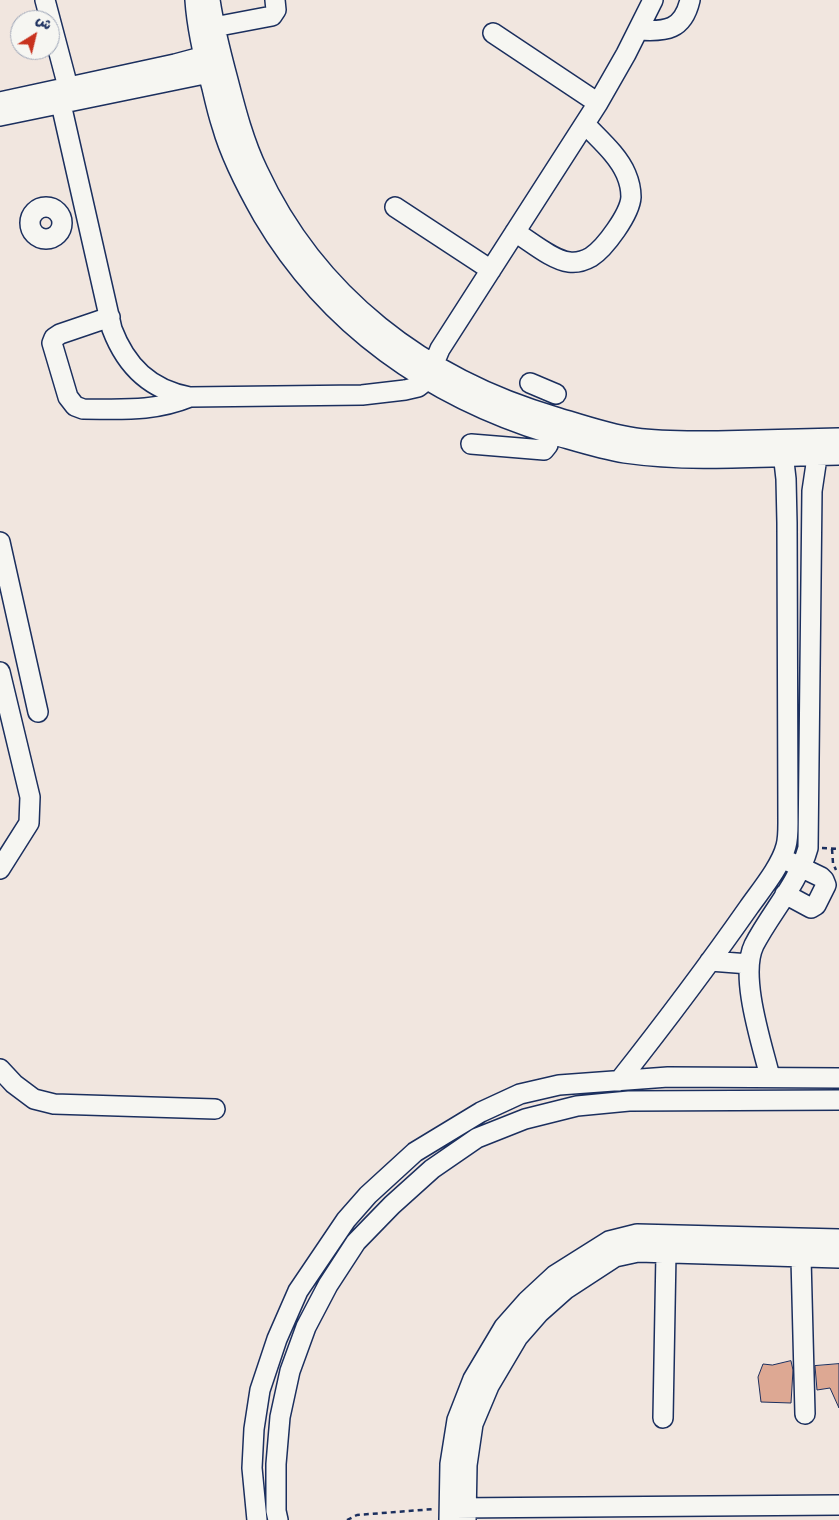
<!DOCTYPE html>
<html>
<head>
<meta charset="utf-8">
<style>
  body { margin:0 }
  #map { position:relative; width:839px; height:1520px; overflow:hidden; background:#f1e6df; font-family:Dekko,"Playpen Sans Arabic",sans-serif }
  canvas { display:block }
  .north { position:absolute; left:10px; top:10px; width:50px; height:50px; box-sizing:border-box; background:#f6f6f2; border:1px solid #9ea6b7; border-radius:50%; rotate:36deg; font-size:14px; font-weight:700; line-height:20px; text-align:center; color:#1b2f5e }
  .north::after { content:''; display:block; margin:auto; width:18px; height:22px; background:#c8321e; clip-path:polygon(50% 0,100% 100%,50% 72%,0 100%) }
</style>
</head>
<body>
<div id="map">
<canvas width="839" height="1520"></canvas>
<div class="north">ش</div>
</div>
<script>
const g = document.querySelector('canvas').getContext('2d');
g.lineJoin = 'round';
function fill(path, color) {
  g.fillStyle = color;
  g.fill(path, 'evenodd');
}
function trace(path, color, width, dash) {
  g.strokeStyle = color;
  g.lineWidth = width;
  g.lineCap = dash ? 'butt' : 'round';
  g.setLineDash(dash || []);
  g.stroke(path);
}
const building = new Path2D(`
  M791,1361L793,1370L791,1403L761,1402L758,1377L763,1364L772,1365Z
  M839,1364V1408L830,1388L817,1390L815,1366Z`);
fill(building, '#dda893');
trace(building, '#1b2f5e', 1);
const minor = new Path2D(`
  M45,0L68,87
  M195,0C197,30 204,59 212,88C215,101 218,114 222,126C231,158 247,188 263,216C328,326 430,397 551,434C576,441 600,449 625,453C695,463 768,456 839,455
  M210,0C214,27 221,54 228,80C236,111 244,142 258,171C316,296 425,379 556,417C582,425 608,434 635,438C663,442 690,441 718,441C758,440 799,439 839,438
  M214,27L272,16L276,10L275,0
  M639,30C666,32 683,30 690,0
  M493,33L598,103
  M0,102L175,64L216,53
  M61,104L112,329C126,366 150,390 190,397L362,395L405,390L418,387L427,380L440,349L598,103L626,54L653,0
  M0,116L219,71
  M30 223a16 16 0 1 1 32 0a16 16 0 1 1-32 0Z
  M395,207L491,270
  M515,232C530,241 552,260 569,262C576,263 584,261 591,257C605,248 630,214 631,197C631,190 629,181 626,174C618,155 599,139 585,124
  M110,317L60,334L54,338L52,343L68,397L75,406L83,409C123,409 153,412 190,397
  M530,383L556,394
  M471,444L544,450L548,445L549,433
  M0,542L38,712
  M0,672L30,797L29,823L0,869
  M785,894L811,908L816,905L826,885L824,880L821,877L790,862
  M710,961L749,964
  M0,1069L14,1084L34,1099L54,1104L215,1109
  M770,1077C762,1044 739,976 754,945C771,912 798,884 808,848L812,491L819,444
  M619,1081C664,1024 707,967 749,907C761,890 781,866 786,846C788,839 788,831 788,823L787,523L786,479L782,444
  M801,1258L805,1414
  M663,1418L666,1253
  M454,1508L839,1505
  M257,1520L252,1468L254,1429L260,1390L277,1339L298,1291L346,1220L368,1195L415,1152L481,1112L520,1094L559,1085L668,1077L839,1078
  M278,1520L276,1511V1464L280,1417L290,1371L306,1327L328,1285L356,1242L392,1205L432,1169L477,1138L525,1119L577,1106L629,1101L839,1100
  M449,1520L450,1464L457,1420L473,1379L504,1327L527,1301L555,1275L609,1241L637,1234L839,1239
  M466,1520L467,1465L473,1424L489,1386L518,1337L539,1313L566,1289L615,1257L638,1252L839,1258`);
trace(minor, '#1b2f5e', 22);
trace(new Path2D(`
  M822,848L839,849
  M832,849L833,863L836,870
  M347,1520L357,1515L434,1509`), '#1b2f5e', 2.5, [5, 4]);
trace(minor, '#f6f6f2', 19);
</script>
</body>
</html>
